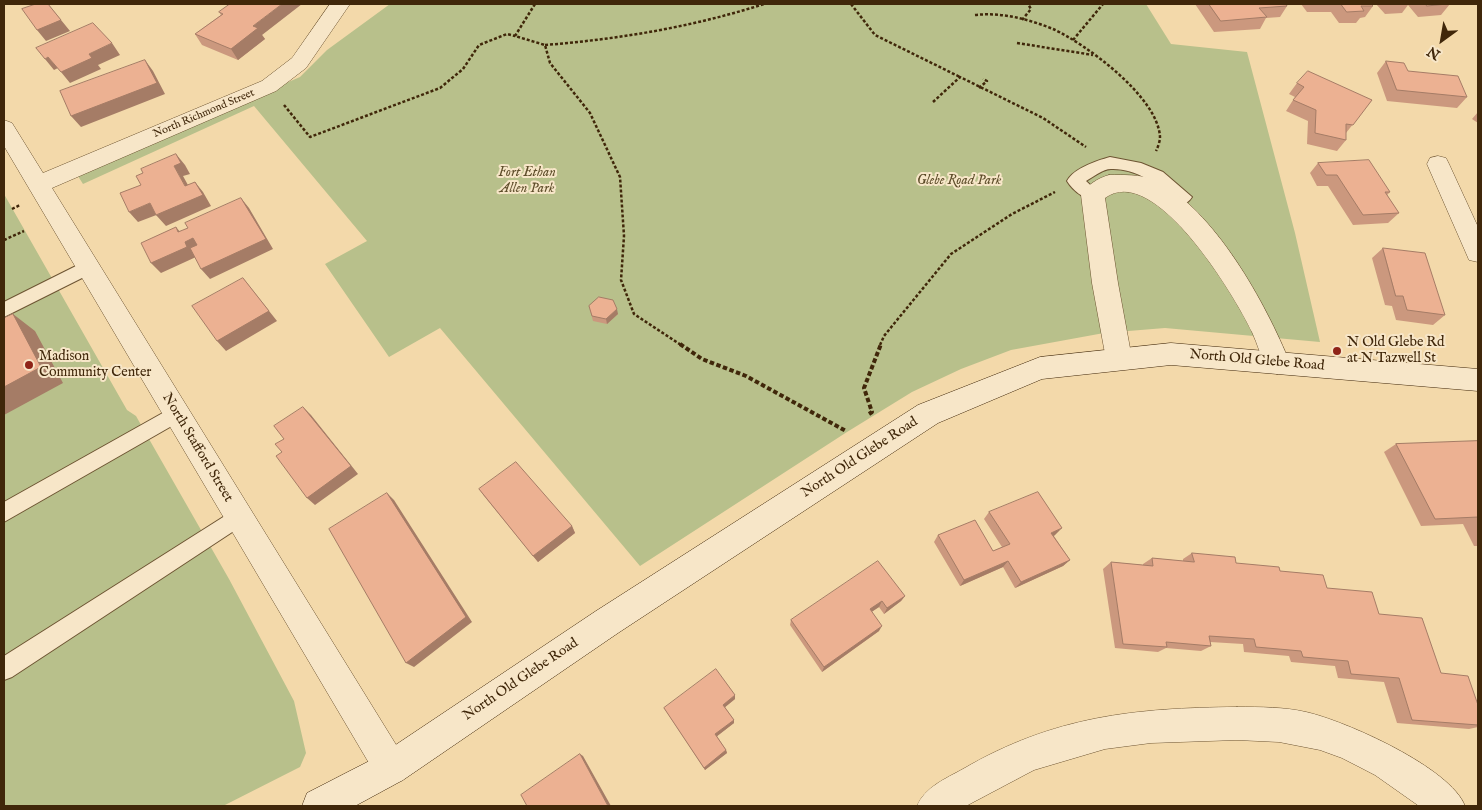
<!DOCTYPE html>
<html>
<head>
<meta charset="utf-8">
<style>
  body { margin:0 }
  #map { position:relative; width:1482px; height:810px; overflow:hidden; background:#f3d9aa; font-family:"IM FELL English",serif }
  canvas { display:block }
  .frame { position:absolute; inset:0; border:5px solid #40270a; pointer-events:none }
  .north { position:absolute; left:1417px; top:15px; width:50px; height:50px; -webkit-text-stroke:4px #f7e6c8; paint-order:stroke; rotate:212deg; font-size:14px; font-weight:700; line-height:20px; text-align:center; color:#40270a }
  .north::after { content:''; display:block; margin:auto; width:18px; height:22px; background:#40270a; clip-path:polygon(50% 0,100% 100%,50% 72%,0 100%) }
</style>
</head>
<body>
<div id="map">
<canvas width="1482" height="810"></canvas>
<div class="frame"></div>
<div class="north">N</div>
</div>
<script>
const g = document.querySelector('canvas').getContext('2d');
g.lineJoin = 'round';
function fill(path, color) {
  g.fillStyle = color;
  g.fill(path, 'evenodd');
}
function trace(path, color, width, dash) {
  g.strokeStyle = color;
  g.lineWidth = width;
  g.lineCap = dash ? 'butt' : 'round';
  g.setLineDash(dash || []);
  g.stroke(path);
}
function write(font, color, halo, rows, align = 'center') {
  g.font = font + ' "IM FELL English",serif';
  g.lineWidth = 4;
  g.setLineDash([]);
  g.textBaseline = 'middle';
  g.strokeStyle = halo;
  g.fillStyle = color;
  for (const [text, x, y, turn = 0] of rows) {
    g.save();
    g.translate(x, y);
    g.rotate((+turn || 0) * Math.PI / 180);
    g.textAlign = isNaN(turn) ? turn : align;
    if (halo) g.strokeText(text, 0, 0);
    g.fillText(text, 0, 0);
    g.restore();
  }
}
fill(new Path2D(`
  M390,4H1146L1171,44L1247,52L1295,233L1320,342L1165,328L1104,333L1011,350L961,369L912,392L847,432L640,566L440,328L389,357L325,264L367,241L254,106L83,184L76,173L300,77L327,50Z
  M4,194L127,410L136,416L145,432L229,579L294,701L306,753L300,767L223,806H4Z`), '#b8c08b');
const lane = new Path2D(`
  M1110,157L1141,163L1163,172L1192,197C1187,205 1174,211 1165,208L1163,204L1172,196C1155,183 1135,168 1111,169C1103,169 1093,177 1086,181L1101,195L1099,199C1088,203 1073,191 1067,181C1074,168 1096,161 1110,157Z
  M88,260L94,262L96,267L94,272L4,317V302Z
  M177,405L184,407L186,413L184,419L4,522V502Z
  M239,507L246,509L249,516L246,523L12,677L4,680V656Z`);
const street = new Path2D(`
  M330,4H350L306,68L276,91L52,188L403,756L408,768L403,780L391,785L379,780L4,146V120L12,123L43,173L262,81L292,58Z
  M1438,156L1446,158L1449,164L1478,227V262L1469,260L1466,253L1427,164L1430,158Z
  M1109,175C1124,175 1140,174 1154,180C1214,208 1266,304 1290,363L1286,371L1277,374L1268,371C1261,358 1258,345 1252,332C1235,296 1154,161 1105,198L1118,283L1132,359L1128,367L1119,370L1110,367L1106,359L1092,283L1081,195C1087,185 1098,178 1109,175Z
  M1237,707C1261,707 1284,707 1306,712C1346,721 1451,768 1465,806H1419L1375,775L1342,758L1320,750L1279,742L1237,740L1151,743L1105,749L1034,770L966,806H917C925,787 945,779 963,769C1054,716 1135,708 1237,707Z`);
const secondary = new Path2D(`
  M1171,343L1478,369V391L1171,365L1042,379L938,423L618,633L403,780L355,806H302L307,793L379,756L596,611L918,405L1040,357Z`);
trace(lane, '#6d5432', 2);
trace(street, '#6d5432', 1);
trace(secondary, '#40270a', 1);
trace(new Path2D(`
  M535,4L515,36L545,45L550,63L590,113L620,177L624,236L621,280L634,314L681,345
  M851,4L875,35L960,77
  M975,15C1002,12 1028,19 1053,29C1086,44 1158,97 1160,137C1160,141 1158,147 1156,151
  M1022,20L1031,9L1028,4
  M1073,40L1103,4
  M1017,43L1093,55
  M545,45C620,39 692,27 764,4
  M979,88L987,81L983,79
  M933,102L960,77L1043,118L1086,147
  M284,105L310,137L440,88L463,69L479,45L507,34L515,36
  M12,209L20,205
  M4,240L24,231
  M880,345L884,336L951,254L1012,214L1055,192`), '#40270a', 2.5, [3, 2]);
trace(new Path2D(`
  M680,344L702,359L746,376L846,431
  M869,414L872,412L864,388L881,344`), '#40270a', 4, [4.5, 2.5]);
fill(lane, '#f7e6c8');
fill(street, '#f7e6c8');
fill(secondary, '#f7e6c8');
fill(new Path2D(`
  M1195,4H1286L1287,6L1280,17L1266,18L1260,29L1214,32Z
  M1301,4H1371L1373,6L1365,17L1360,18L1356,23H1339L1331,12H1307Z
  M1376,4H1450L1441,15L1418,17L1408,5L1402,13L1385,14Z
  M219,12L262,35L265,39L238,60L202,45L195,34L221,15Z
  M1386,61L1408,71L1467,97L1457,108L1387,101L1377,73Z
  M1297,83L1372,100L1346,133V140L1337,151L1307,144L1308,121L1286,111L1295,97L1289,94Z
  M1478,112V123L1472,119Z
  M1318,163L1390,192L1387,195L1399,213L1388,223L1353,225L1328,186H1317L1310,173Z
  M1383,248L1445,315L1433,325L1396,320L1392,306L1385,305L1372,258Z
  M589,306L618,314L607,324L593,321Z
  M1478,441V546H1474L1463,524L1421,526L1384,452L1396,444Z
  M479,489L572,526L575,533L538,562L484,496Z
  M989,512L1055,535L1054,536L1070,560L1063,566L1015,588L1003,567L960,586L934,542L938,535L993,551L1002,547L984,519Z
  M1192,553L1236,563L1280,571L1327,588L1379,614L1441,673L1478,705V727L1469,729L1397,723L1384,682L1338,678L1335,666L1291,662L1289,656L1244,652L1243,644L1210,642L1211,646L1201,651L1166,648L1158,652L1115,648L1103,569L1111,562L1143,565V564L1152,558L1183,561V559Z
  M905,596L901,601L884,614L879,607L871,612L879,631L822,672L790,625L791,620Z
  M735,699L725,707L734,720V723L717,736L726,750L727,753L705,770L664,708Z`), '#cb987e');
fill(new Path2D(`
  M48,4L70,31L46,41L37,30Z
  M282,4H302L262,35L265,39L238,60L231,49L253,26Z
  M112,43L120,55L98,65L101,69L70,83L61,72L89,54Z
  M48,57L58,68L54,70L45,59Z
  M145,60L153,71L165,94L81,127L71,116Z
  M176,154L185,165L190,174L183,176L194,196L185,186L174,166Z
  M195,182L203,192L211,206L166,226L156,215Z
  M241,198L249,208L273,249L210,279L201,269Z
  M150,203L159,214L138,222L129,212Z
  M176,227L185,238H193L202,249L196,257L161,273L151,263L178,232Z
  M243,278L277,321L226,351L217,341Z
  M617,309L618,314L607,324L606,319Z
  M13,314L35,331L63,383L4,415V387Z
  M303,407L311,415L358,474L315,505L307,498Z
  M387,493L394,500L472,622L414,667L406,663Z
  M572,526L575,533L538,562L533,556Z
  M1062,528L1055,535L1045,540L1051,533Z
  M1070,560L1063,566L1015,588L1021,582Z
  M1008,561L1003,567L960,586L964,580Z
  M905,596L901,601L884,614L887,608Z
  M882,601L879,607L867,615L870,609Z
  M882,626L879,631L822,672L824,667Z
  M735,695V699L724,708L723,705Z
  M734,720V723L716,737L715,734Z
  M726,750L727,753L705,770L704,768Z
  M580,754L583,756L611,806H608Z`), '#a57c66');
const building = new Path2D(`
  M36,4H48L61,20L37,30L22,9Z
  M230,4H282L253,26L258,28L231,49L195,34L223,14L219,12Z
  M1209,4H1286L1287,6L1259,8L1267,17L1221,21Z
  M1341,4H1371L1373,6H1361L1364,11L1347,12Z
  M1426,4H1447L1427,6Z
  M93,23L112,43L89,54L92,58L61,72L48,57L45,59L36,48Z
  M145,60L157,83L71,116L60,91Z
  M1386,61L1404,63L1408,71L1458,76L1467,97L1397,90Z
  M1308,71L1372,100L1353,125L1346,124V140L1315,133L1316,110L1293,100L1304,87L1297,83Z
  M176,154L181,163L174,166L185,186L195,182L203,195L156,215L150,203L129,212L120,193L141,185L136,176L143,173L141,169Z
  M1369,160L1390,192H1385L1399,213L1363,215L1337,175H1326L1318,163Z
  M241,198L266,239L201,269L190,248L197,245L193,238L185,242L187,247L151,263L141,243L176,227L178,232L188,228L185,223Z
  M1383,248L1425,253L1445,315L1407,310L1403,296H1396Z
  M243,278L269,311L217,341L192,306Z
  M599,297L613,300L617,309L606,319L592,316L589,306Z
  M13,314L41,367L4,387V318Z
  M303,407L351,466L307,498L276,456L282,452L275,444L284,439L274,426Z
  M1478,441V518V517L1435,519L1396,444Z
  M516,462L572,526L533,556L479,489Z
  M1038,492L1062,528L1051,533L1070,560L1021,582L1008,561L964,580L938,535L975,520L993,551L1010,544L989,512Z
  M387,493L466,617L406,663L329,529Z
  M1192,553L1235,557L1236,563L1279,567L1280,571L1323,575L1327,588L1372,592L1379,614L1422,618L1441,673L1468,676L1478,705V725L1412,720L1399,678L1351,674L1348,661L1303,657L1301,651L1256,647L1254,639L1209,636L1211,646L1166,642L1167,647L1123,644L1111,562L1153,566L1152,558L1194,562Z
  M878,561L905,596L887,608L882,601L870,609L882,626L824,667L791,620Z
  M716,669L735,695L723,705L734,720L715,734L726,750L704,768L664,708Z
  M580,754L608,806H527L521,795Z`);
fill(building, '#ecb192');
trace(building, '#a57c66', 1);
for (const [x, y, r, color] of [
  [1337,351,5,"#8f2418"],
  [29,365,5,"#8f2418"]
]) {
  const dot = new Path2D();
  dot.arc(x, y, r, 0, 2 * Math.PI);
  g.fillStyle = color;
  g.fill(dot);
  trace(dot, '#f7e6c8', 2);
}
write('11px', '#40270a', '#f7e6c8', [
  ["North Richmond Street",204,114,-23]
]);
write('italic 14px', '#5e4d2a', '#f7e6c8', [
  ["Fort Ethan",527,173],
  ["Allen Park",527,189],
  ["Glebe Road Park",959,181]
]);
write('14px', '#40270a', '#f7e6c8', [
  ["N Old Glebe Rd",1347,343],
  ["at N Tazwell St",1347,359],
  ["Madison",39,357],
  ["Community Center",39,373]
], 'left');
write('14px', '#40270a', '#f7e6c8', [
  ["North Old Glebe Road",1257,361,5],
  ["North Stafford Street",197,448,59],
  ["North Old Glebe Road",860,458,-33],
  ["North Old Glebe Road",521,680,-34]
]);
</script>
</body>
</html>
